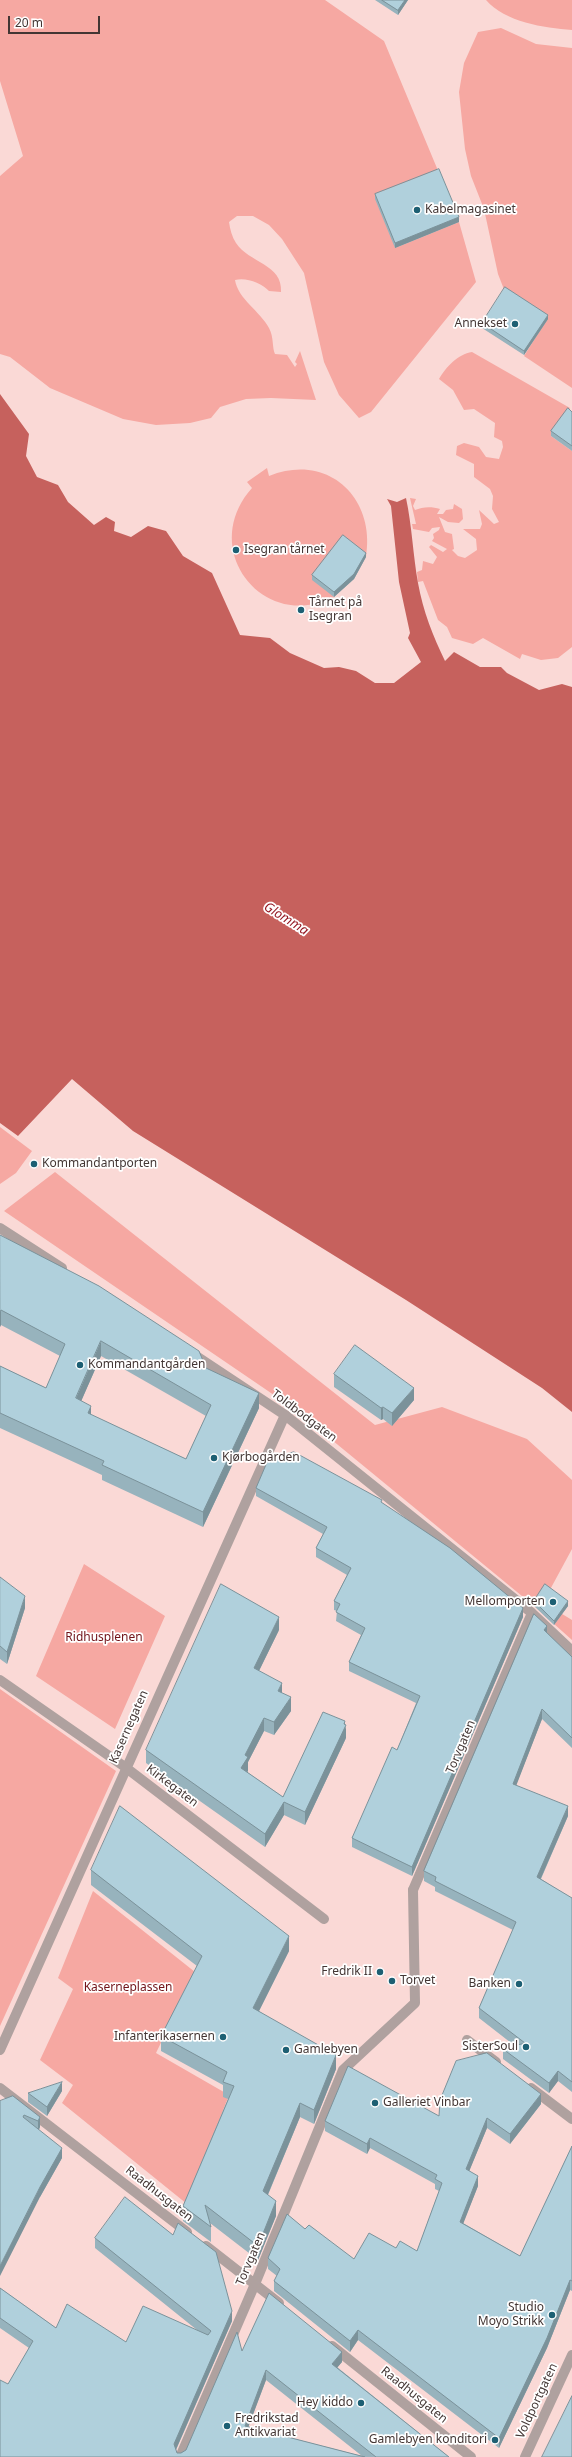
<!DOCTYPE html>
<html>
<head>
<meta charset="utf-8">
<style>
  body { margin:0 }
  #map { position:relative; width:572px; height:2457px; overflow:hidden; background:#fad9d6; font-family:"Noto Sans",sans-serif }
  canvas { display:block }
  .scale { position:absolute; left:8px; top:16px; width:92px; height:18px; box-sizing:border-box; border:2px solid #433634; border-top:0; padding-left:5px; font-size:12px; line-height:14px; white-space:nowrap; color:#433634; -webkit-text-stroke:3px #fff; paint-order:stroke }
</style>
</head>
<body>
<div id="map">
<canvas width="572" height="2457"></canvas>
<div class="scale">20 m</div>
</div>
<script>
const g = document.querySelector('canvas').getContext('2d');
g.lineJoin = 'round';
function fill(path, color) {
  g.fillStyle = color;
  g.fill(path, 'evenodd');
}
function trace(path, color, width, dash) {
  g.strokeStyle = color;
  g.lineWidth = width;
  g.lineCap = dash ? 'butt' : 'round';
  g.setLineDash(dash || []);
  g.stroke(path);
}
function write(font, color, halo, rows, align = 'center') {
  g.font = font + ' "Noto Sans",sans-serif';
  g.lineWidth = 3.5;
  g.setLineDash([]);
  g.textBaseline = 'middle';
  g.strokeStyle = halo;
  g.fillStyle = color;
  for (const [text, x, y, turn = 0] of rows) {
    g.save();
    g.translate(x, y);
    g.rotate((+turn || 0) * Math.PI / 180);
    g.textAlign = isNaN(turn) ? turn : align;
    if (halo) g.strokeText(text, 0, 0);
    g.fillText(text, 0, 0);
    g.restore();
  }
}
fill(new Path2D(`
  M0,0H325L384,41L439,173L395,248L459,222L476,282L371,412L359,418L339,395L324,362L304,273L282,239L269,225L253,216H237L229,222C230,229 232,237 236,243C249,263 283,264 281,292L269,291C262,283 246,277 235,280C238,299 260,311 269,328C274,337 272,348 275,354L287,355L295,367L297,364L295,362L300,351L316,400L271,398L246,399L220,407L211,418L190,423L156,425L123,419L50,388L10,357L0,354V176L23,156L0,81Z
  M486,0H572V30C544,28 505,22 486,0Z
  M501,28L536,44L572,48V388L524,356L547,319L505,292L498,274L484,209L471,176L465,149L459,92L464,63L478,32Z
  M472,352L570,408L551,436L572,451V647L558,658L541,660L522,654L520,659L483,638L473,644L452,638L447,627L438,620L423,581L418,582L417,572L422,570L423,561L433,564L437,557L429,547L431,545L443,552L447,549L432,541L434,538L433,534L439,530L440,527L432,528L429,532L413,529L412,524H416L410,498L416,499L413,506L415,510C422,507 431,506 440,509L437,514H443L446,510L453,509L454,504L462,509L463,519L459,523L448,522L439,517L445,532L452,534L454,549L452,550L458,556L465,558L477,550L476,539L463,529H480L482,524L479,510L494,524L499,522L492,509L493,496L490,489L474,477V464L456,455L457,446L464,443L479,447L486,457L499,459L503,447L502,441L494,437L495,423L474,409L464,410L453,390L439,379C446,367 458,354 472,352Z
  M267,468L269,476C328,452 376,498 366,557L343,540L334,597C262,633 198,548 252,488L247,482Z
  M0,1127L32,1151L16,1173L0,1184Z
  M55,1172L375,1425L442,1407L527,1439L572,1480V1549L539,1610L293,1408L4,1211Z
  M84,1564L165,1616L115,1729L36,1676Z
  M549,1606L572,1620V1640L544,1615Z
  M0,1689L116,1771L0,2026Z
  M93,1891L195,1972L156,2053L229,2095L187,2204L62,2103L73,2085L40,2060L73,1989L58,1978Z`), '#f6a8a2');
fill(new Path2D(`
  M0,394L29,434L26,456L37,477L58,485L68,502L94,525L106,517L115,522L114,531L131,537L148,526L166,531L183,556L212,573L240,635L270,638L290,653L324,668L339,667L356,671L375,683H394L421,662L408,638L410,633L399,582L391,506L387,499L397,502L406,498C412,526 413,555 418,583C423,611 433,636 445,661L454,652L480,667H501L507,673L539,690L562,684L572,687V1412L542,1388L406,1300L133,1131L72,1079L18,1136L0,1123Z`), '#c6615d');
trace(new Path2D(`
  M285,1415L532,1613L572,1651
  M413,1890L532,1613`), '#afa19f', 10);
trace(new Path2D(`
  M0,1228L62,1268
  M0,1680L125,1767L324,1919
  M467,2040L496,2062
  M0,2050L285,1415L193,1354
  M0,2088L187,2232
  M531,2088L572,2119
  M206,2246L279,2303
  M332,2346L471,2457
  M180,2457L255,2284L343,2070L415,2003L413,1890
  M525,2457L572,2355`), '#afa19f', 10);
fill(new Path2D(`
  M375,0H408L398,15Z
  M375,194L459,222L395,248L375,199Z
  M548,319L524,355L482,328V323Z
  M572,412V451L551,436V431Z
  M366,557L354,579L334,597L312,580V575Z
  M0,1235L206,1368L259,1408L203,1527L102,1480V1475L0,1428V1366L46,1388L60,1356L1,1325L0,1327ZM101,1356L206,1416L186,1459L91,1415L81,1401Z
  M334,1374L414,1400L392,1426L383,1419L381,1420L334,1387Z
  M256,1488L382,1503L523,1617L412,1876L352,1847V1838L397,1750L416,1703L349,1671V1662L361,1635L336,1621L337,1611L334,1610V1601L347,1575L316,1557V1548L323,1534L256,1496Z
  M0,1577L25,1608L7,1664L0,1659Z
  M534,1601L568,1606L554,1625L534,1606Z
  M279,1630L259,1671L282,1694L291,1711L274,1735L264,1731L248,1762V1771L247,1772L283,1797L346,1738L305,1825L284,1815L265,1847L146,1763V1750Z
  M547,1633L572,1657V1748L542,1719L516,1785L568,1816L541,1879L572,1899V2092L558,2081L549,2093L503,2059V2049L515,2046L479,2018V2008L513,1930L435,1891V1887L424,1881V1871Z
  M91,1870L289,1951L259,2011L336,2069L314,2124L300,2117L268,2195L276,2216L258,2260L210,2223L211,2227V2242L183,2221V2206L228,2099L223,2097V2085L161,2051V2036L197,1966L91,1885Z
  M62,2091L47,2116L28,2102V2093Z
  M0,2101L40,2117V2127L39,2130L62,2158L40,2197Z
  M541,2104L510,2144L487,2128L469,2171L478,2186L463,2223L520,2256L572,2146V2291L570,2290L547,2348L499,2448L358,2340L350,2352L274,2291V2281L277,2276L268,2269V2258L305,2229L354,2259L396,2248L417,2251L439,2191L435,2189V2184L370,2148L367,2154L325,2131V2121L439,2116Z
  M95,2238L232,2321L176,2450L177,2453H181L186,2450L242,2351L342,2362L337,2367L449,2457H0L8,2384L29,2348L0,2328V2288L56,2328L126,2342L197,2330L95,2248ZM266,2380L362,2456L248,2427Z`), '#97b3bd');
fill(new Path2D(`
  M405,0H408L398,15V10Z
  M459,217V222L395,248V243Z
  M548,315V319L524,355V351Z
  M366,553V557L354,579L334,597V592Z
  M1,1310V1325L0,1327V1312Z
  M101,1341V1356L76,1413V1398Z
  M414,1388V1400L392,1426V1413Z
  M259,1393V1408L203,1527V1512Z
  M91,1406V1421L88,1413Z
  M383,1407V1419L381,1420V1408Z
  M25,1596V1608L7,1664V1652Z
  M568,1601V1606L554,1625V1621Z
  M523,1608V1617L412,1876V1867Z
  M279,1617V1630L254,1681V1668Z
  M547,1626V1636L544,1630Z
  M282,1683V1696L278,1691Z
  M291,1697V1711L274,1735V1722Z
  M542,1709V1719L513,1794V1784Z
  M264,1718V1731L248,1762V1771L241,1781V1768L245,1755Z
  M345,1721V1729L346,1725V1738L305,1825V1812Z
  M284,1802V1815L265,1847V1834Z
  M568,1806V1816L537,1887V1877Z
  M289,1936V1951L253,2023V2008Z
  M336,2055V2069L314,2124V2110Z
  M558,2071V2081L549,2093V2083Z
  M62,2082V2091L47,2116V2107Z
  M541,2094V2104L510,2144V2134Z
  M300,2103V2117L263,2206V2191Z
  M40,2117V2127L38,2131V2121Z
  M487,2118V2128L466,2179V2169Z
  M370,2138V2148L367,2154V2144Z
  M62,2148V2158L40,2197L0,2276V2266L40,2187Z
  M478,2176V2186L460,2232V2222Z
  M276,2201V2216L258,2260V2246Z
  M570,2280V2290L547,2348L499,2448V2438Z
  M232,2311V2321L174,2454V2444Z
  M358,2330V2340L350,2352V2341Z
  M342,2352V2362L332,2374V2364Z
  M266,2370V2380L245,2436V2426Z`), '#7b929a');
const building = new Path2D(`
  M382,0H405L398,10Z
  M439,169L459,217L395,243L375,194Z
  M505,287L548,315L524,351L482,323Z
  M568,408L572,412V446L551,431Z
  M343,535L366,553L354,574L334,592L312,575Z
  M0,1235L99,1286L199,1351L206,1368L259,1393L203,1512L102,1465L104,1461L0,1413V1366L46,1388L65,1344L1,1310L0,1312ZM101,1341L211,1405L186,1459L88,1413L91,1406L76,1398Z
  M355,1345L414,1388L392,1413L383,1407L381,1408L334,1374Z
  M294,1452L382,1500L381,1502L450,1548L523,1608L412,1867L352,1838L392,1747L397,1750L420,1696L349,1662L365,1628L336,1612L340,1604L334,1601L351,1568L316,1548L327,1527L256,1488L268,1460Z
  M0,1577L25,1596L7,1652L0,1646Z
  M221,1584L279,1617L254,1668L282,1683L278,1691L291,1697L274,1722L264,1718L245,1755L248,1757L241,1768L283,1797L323,1712L345,1721L344,1724L346,1725L305,1812L284,1802L265,1834L146,1750Z
  M545,1584L568,1601L554,1621L534,1601Z
  M534,1614L547,1626L544,1630L572,1657V1738L542,1709L513,1784L568,1806L537,1877L572,1898V2082L558,2071L549,2083L503,2049L525,2043L479,2008L516,1922L435,1881L436,1877L424,1871Z
  M120,1806L289,1936L253,2008L336,2055L314,2110L300,2103L263,2191L276,2201L258,2246L205,2205L211,2227L183,2206L234,2086L223,2082L227,2072L161,2036L202,1956L91,1870Z
  M487,2053L541,2094L510,2134L487,2118L466,2169L478,2176L460,2222L520,2256L572,2146V2281L570,2280L547,2338L499,2438L358,2330L350,2341L274,2281L280,2269L268,2258L287,2214L305,2229L309,2225L354,2259L369,2233L396,2248L400,2241L417,2251L442,2183L435,2179L437,2175L370,2138L367,2144L325,2121L348,2066L439,2116L440,2100L456,2061Z
  M62,2082L47,2107L28,2093L40,2089Z
  M13,2096L40,2117L38,2121L24,2115L23,2117L62,2148L40,2187L0,2266V2101Z
  M125,2197L173,2235L178,2223L216,2252L232,2311L174,2444L177,2453H181L186,2450L237,2332L242,2351L269,2293L342,2352L332,2364L449,2457H376L266,2370L245,2426L365,2457H0V2380L8,2384L33,2341L0,2318V2288L56,2328L67,2304L126,2342L143,2306L208,2335L211,2331L95,2238Z
  M572,2396V2457H542Z`);
fill(building, '#b0d0dc');
trace(building, '#7b929a', 1);
for (const [x, y, r, color] of [
  [417,210,4,"#1d5f73"],
  [515,324,4,"#1d5f73"],
  [236,550,4,"#1d5f73"],
  [301,610,4,"#1d5f73"],
  [34,1164,4,"#1d5f73"],
  [80,1365,4,"#1d5f73"],
  [214,1458,4,"#1d5f73"],
  [553,1602,4,"#1d5f73"],
  [380,1972,4,"#1d5f73"],
  [392,1981,4,"#1d5f73"],
  [519,1984,4,"#1d5f73"],
  [223,2037,4,"#1d5f73"],
  [526,2047,4,"#1d5f73"],
  [286,2050,4,"#1d5f73"],
  [375,2103,4,"#1d5f73"],
  [552,2315,4,"#1d5f73"],
  [361,2403,4,"#1d5f73"],
  [227,2426,4,"#1d5f73"],
  [495,2440,4,"#1d5f73"]
]) {
  const dot = new Path2D();
  dot.arc(x, y, r, 0, 2 * Math.PI);
  g.fillStyle = color;
  g.fill(dot);
  trace(dot, '#fff', 1.5);
}
write('12px', '#433634', '#fff', [
  ["Kabelmagasinet",425,210],
  ["Annekset",507,324,"right"],
  ["Isegran tårnet",244,550],
  ["Tårnet på",309,603],
  ["Isegran",309,617],
  ["Kommandantporten",42,1164],
  ["Kommandantgården",88,1365],
  ["Kjørbogården",222,1458],
  ["Mellomporten",545,1602,"right"],
  ["Fredrik II",372,1972,"right"],
  ["Torvet",400,1981],
  ["Banken",511,1984,"right"],
  ["Infanterikasernen",215,2037,"right"],
  ["SisterSoul",518,2047,"right"],
  ["Gamlebyen",294,2050],
  ["Galleriet Vinbar",383,2103],
  ["Studio",544,2308,"right"],
  ["Moyo Strikk",544,2322,"right"],
  ["Hey kiddo",353,2403,"right"],
  ["Fredrikstad",235,2419],
  ["Antikvariat",235,2433],
  ["Gamlebyen konditori",487,2440,"right"]
], 'left');
write('12px', '#433634', '#fff', [
  ["Toldbodgaten",304,1416,37],
  ["Kasernegaten",129,1727,-66],
  ["Torvgaten",461,1747,-67],
  ["Kirkegaten",172,1786,37],
  ["Raadhusgaten",159,2194,38],
  ["Torvgaten",251,2259,-67],
  ["Raadhusgaten",414,2395,39],
  ["Voldportgaten",537,2401,-65]
]);
write('12px', '#711319', '#fff', [
  ["Ridhusplenen",104,1638],
  ["Kaserneplassen",128,1988]
]);
write('italic 13px', '#92141f', '#fff', [
  ["Glomma",286,919,32]
]);
</script>
</body>
</html>
